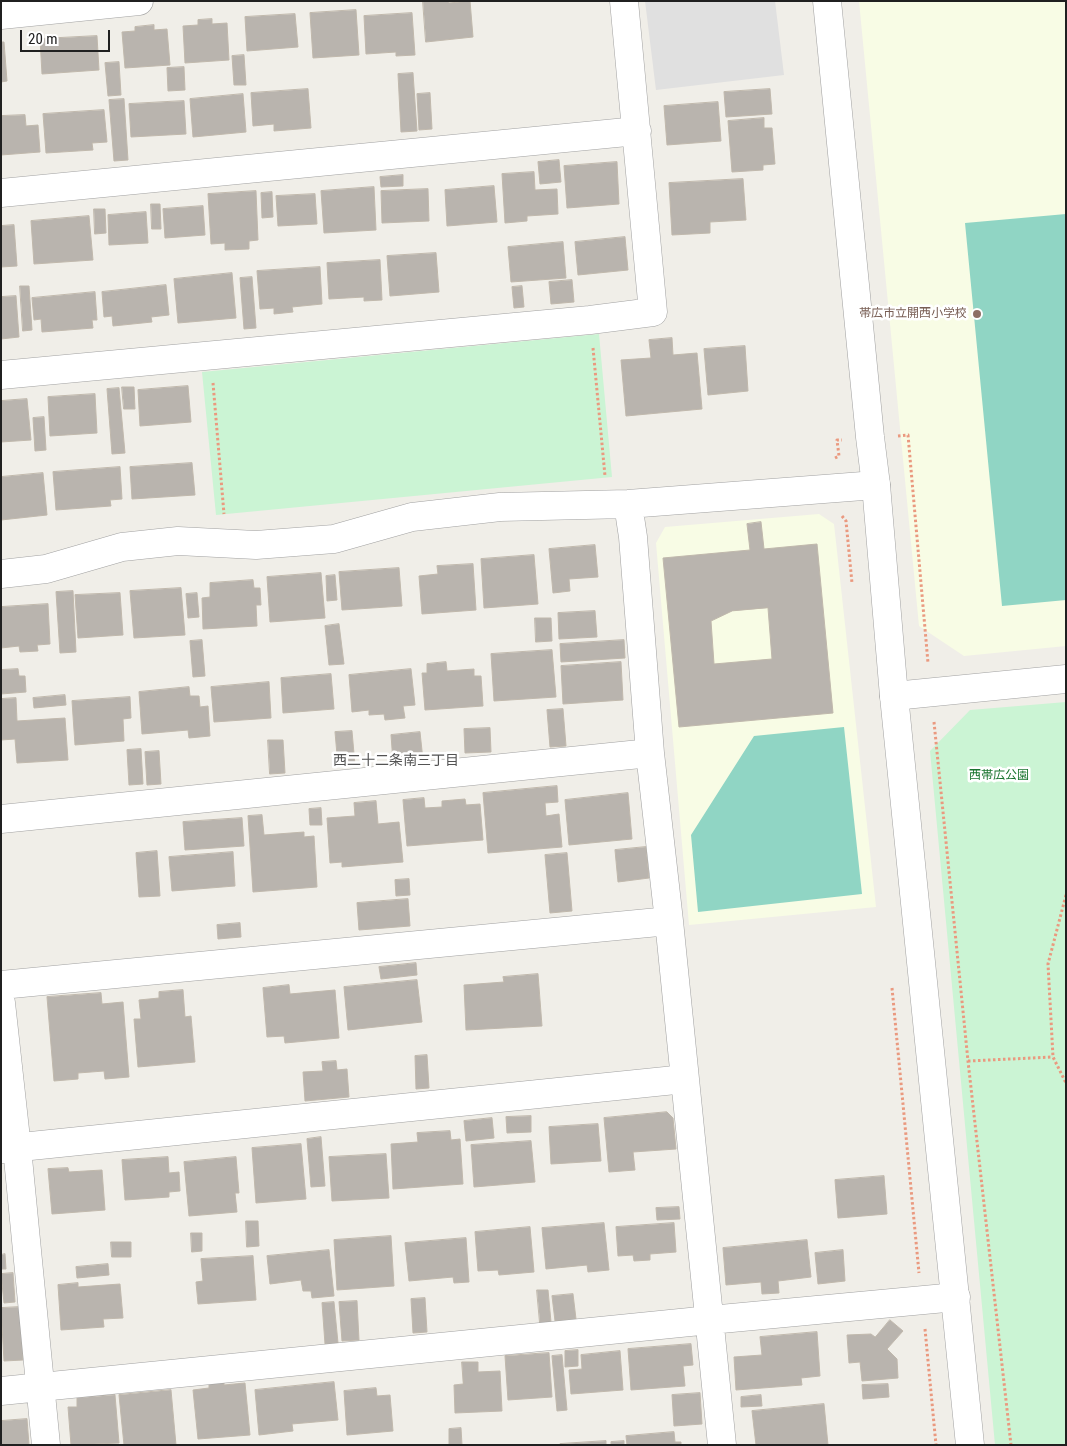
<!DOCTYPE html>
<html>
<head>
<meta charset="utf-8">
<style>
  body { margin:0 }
  #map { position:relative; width:1067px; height:1446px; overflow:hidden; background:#f0eee8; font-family:"Roboto Condensed",sans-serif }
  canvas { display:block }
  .frame { position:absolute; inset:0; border:2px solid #202020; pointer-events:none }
  .scale { position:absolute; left:20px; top:30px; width:90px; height:22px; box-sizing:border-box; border:2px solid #202020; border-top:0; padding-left:6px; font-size:15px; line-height:18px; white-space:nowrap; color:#202020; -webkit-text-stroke:4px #fff; paint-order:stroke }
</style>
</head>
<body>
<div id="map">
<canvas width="1067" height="1446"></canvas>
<div class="frame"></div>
<div class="scale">20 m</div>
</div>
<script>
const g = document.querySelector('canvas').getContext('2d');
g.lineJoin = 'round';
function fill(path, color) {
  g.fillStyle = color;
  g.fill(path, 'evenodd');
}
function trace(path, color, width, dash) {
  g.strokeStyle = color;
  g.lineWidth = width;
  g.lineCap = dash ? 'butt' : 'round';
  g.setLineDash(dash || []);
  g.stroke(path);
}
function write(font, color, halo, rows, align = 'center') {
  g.font = font + ' "Roboto Condensed","Noto Sans JP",sans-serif';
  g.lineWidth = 5;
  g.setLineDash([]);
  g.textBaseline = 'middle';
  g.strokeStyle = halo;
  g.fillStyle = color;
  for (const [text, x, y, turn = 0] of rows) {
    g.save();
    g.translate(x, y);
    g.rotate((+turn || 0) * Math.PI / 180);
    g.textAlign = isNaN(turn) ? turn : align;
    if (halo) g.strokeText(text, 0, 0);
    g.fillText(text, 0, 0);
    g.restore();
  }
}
fill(new Path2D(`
  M859,1H1066V646L964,656L919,626Z
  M819,514L834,524L876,907L689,925L656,543L665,527Z`), '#f8fce5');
fill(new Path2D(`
  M599,334L612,477L216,515L202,372Z
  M1066,702V1445H995L930,751L970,710Z`), '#cbf4d4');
fill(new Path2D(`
  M1066,214V600L1002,606L965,223Z
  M844,727L862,894L698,912L691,835L754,736Z`), '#90d5c4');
fill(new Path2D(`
  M645,1H775L784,75L656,90Z`), '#e0e0e0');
const building = new Path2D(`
  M423,1H448L449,3L470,1L473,37L426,42Z
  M356,10L359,55L313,58L310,13Z
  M412,13L415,55L396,56V52L366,54L364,16Z
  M295,14L298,47L247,51L245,17Z
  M212,19V24L227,23L229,60L185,63L183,26L198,25V20Z
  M154,25V30L167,29L170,65L125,68L122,32L135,31V27Z
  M97,36L99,70L42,74L40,39Z
  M1,42H4L7,81L1,82Z
  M244,55L246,85H234L232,56Z
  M119,62L121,95L108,96L105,63Z
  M184,67L185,90L168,91L167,68Z
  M413,73L417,131L401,132L398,74Z
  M308,89L311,128L274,131V124L253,126L251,93Z
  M770,89L772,114L726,117L724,92Z
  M430,93L432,129L419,130L417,94Z
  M243,94L246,132L193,137L190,99Z
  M124,99L128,160L114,161L109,100Z
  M184,101L186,134L131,137L129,104Z
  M718,102L721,141L667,145L664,106Z
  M104,110L107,142L92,143L93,150L46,153L43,114Z
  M25,115L26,126L38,125L40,152L1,155V116Z
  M764,118V128H772L775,164L763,165V170L732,172L728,121Z
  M559,160L561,182L540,184L538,162Z
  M617,162L619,204L567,208L564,166Z
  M534,172L535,190L557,189L558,214L527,216V221L505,223L502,174Z
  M403,175V186L381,187L380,177Z
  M743,179L746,220L710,222V233L672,235L669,183Z
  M494,186L497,222L447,226L445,190Z
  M374,187L376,230L324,233L321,191Z
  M428,189L429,221L382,223L381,191Z
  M256,191L258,240L249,241V249L225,250V243L211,244L208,194Z
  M272,192L273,217L262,218L261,193Z
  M315,194L317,224L278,226L276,196Z
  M151,204H160L161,229H152Z
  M203,206L205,235L165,238L163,209Z
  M94,209H105L106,233L95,234Z
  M146,212L148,243L109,245L108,215Z
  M89,216L93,260L34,264L31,221Z
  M14,225L17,266L1,267V226Z
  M625,237L628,270L578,275L575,242Z
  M563,242L566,278L511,282L508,247Z
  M436,253L439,292L390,296L387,256Z
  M380,260L382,300L364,301V297L329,299L327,263Z
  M320,267L322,304L292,307L293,312L274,314V308L260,309L257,271Z
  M232,273L236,318L178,323L174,279Z
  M252,277L256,328L244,329L240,278Z
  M572,280L574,302L551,304L549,282Z
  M166,285L169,315L151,317L152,322L113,326L112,316L104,317L102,292Z
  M20,286H29L32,330L23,331Z
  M522,286L524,307L514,308L512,287Z
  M95,292L97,320H92L93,328L42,332L41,319L34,320L32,298Z
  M16,296L19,337L1,339V297Z
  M672,338L673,355L697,353L702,409L626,416L621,360L651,358L649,340Z
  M745,346L748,391L708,395L704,349Z
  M188,386L191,422L140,426L138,390Z
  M122,387H134L135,409H124Z
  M119,388L125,453L112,454L107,389Z
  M95,394L97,433L50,436L48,397Z
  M27,399L31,440L1,442V401Z
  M44,417L46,450L35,451L33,418Z
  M192,463L195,495L132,499L130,467Z
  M120,467L122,499L110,500L111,506L56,510L53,472Z
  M43,473L47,515L1,520V477Z
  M761,522L764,549L817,544L833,713L679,727L663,558L750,550L747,524ZM768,608L772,659L714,664L711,621L732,611Z
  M595,545L598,577L569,579L570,591L553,593L549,549Z
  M534,555L538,604L484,608L481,559Z
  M473,564L476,610L422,614L419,576L438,574L437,566Z
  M399,568L402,606L342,610L339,572Z
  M321,573L325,618L270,622L267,577Z
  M335,575L337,600L327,601L326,576Z
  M253,580L254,588H260L261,605H256L257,626L203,629L202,598L210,597V583Z
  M181,588L185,635L134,638L130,591Z
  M73,591L76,652L60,653L56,592Z
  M120,593L123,635L78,638L75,595Z
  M197,593L199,617L188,618L186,594Z
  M48,604L50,644L37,645L38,651L20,652L19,646L1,648V607Z
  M595,611L597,637L559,639L558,613Z
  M535,618H551L552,641L536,642Z
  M339,624L344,664L329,665L325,626Z
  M202,640L205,676L193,677L190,641Z
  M624,640L625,658L561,662L560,644Z
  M552,650L556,697L494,701L491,654Z
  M446,662L447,671L474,669V676H481L483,706L425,710L422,673H427V664Z
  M621,662L623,700L563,704L561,666Z
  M18,669L19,676H25L26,692L1,694V670Z
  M411,669L415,705L403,706L405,718L385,720L384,714L369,715V710L352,712L349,675Z
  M331,674L334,709L283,713L281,678Z
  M269,682L271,718L214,722L211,687Z
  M189,687L190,696H199L200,707L208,706L210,736L189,738L188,730L142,734L139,692Z
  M65,695L66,705L34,708L33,698Z
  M130,697L131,718L123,719L124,741L75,745L72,701Z
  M16,698L17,721L65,718L68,760L17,763L15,739L1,740V699Z
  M563,709L566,746L550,747L547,710Z
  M490,728L491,752L465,753L464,729Z
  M352,731L355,765L338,766L335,732Z
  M420,732L423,760L393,762L391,735Z
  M268,740H283L285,773L270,774Z
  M141,749L143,784L129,785L127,750Z
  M159,751L161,784L147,785L145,752Z
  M557,786L558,802L545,803L546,816L559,814L562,847L488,853L483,793Z
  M628,793L632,839L569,845L565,800Z
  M424,798L425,808L442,807V801L465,799L466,805L480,804L483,840L407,846L403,800Z
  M376,801L378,824L399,822L403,862L342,867V862L330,863L327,818L355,816L354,803Z
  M321,808L322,825H310L309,809Z
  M262,815L264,835L304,832V837L314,836L317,887L253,892L248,816Z
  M242,818L244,846L185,850L183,822Z
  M646,847L649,878L618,882L615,850Z
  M157,851L160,896L139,897L136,853Z
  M233,852L235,886L172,891L169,857Z
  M567,853L572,911L550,913L545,855Z
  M409,879L410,895L396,896L395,880Z
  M408,899L410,926L359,930L357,903Z
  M240,923L241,937L218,939L217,925Z
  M416,963L417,975L381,979L379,967Z
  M538,974L542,1026L466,1030L464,985L504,982L503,977Z
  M417,980L422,1022L348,1030L344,987Z
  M289,985L290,994L335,990L339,1038L285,1043L284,1036L267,1037L263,988Z
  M183,990L185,1017L191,1016L195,1062L138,1067L134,1019H141L139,1000L159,998V992Z
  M101,993L102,1004L123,1002L129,1077L105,1079L104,1071L78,1073V1079L54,1081L47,997Z
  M427,1055L429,1088L416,1089L415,1056Z
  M336,1061L337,1070L347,1069L349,1097L305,1101L303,1072L323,1071L322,1062Z
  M667,1112L673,1118L676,1149L633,1152L635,1170L609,1172L604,1118Z
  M531,1116V1132L507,1133L506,1117Z
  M492,1118L494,1138L466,1141L464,1121Z
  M598,1124L601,1161L551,1164L549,1127Z
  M450,1131L451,1140L460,1139L463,1184L393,1189L391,1144L418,1142L417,1133Z
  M321,1137L325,1186L311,1187L307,1139Z
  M531,1141L535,1182L474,1187L471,1145Z
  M301,1144L306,1199L256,1203L252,1148Z
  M386,1154L389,1198L332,1201L329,1157Z
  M168,1157L169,1173L179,1172L180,1191L169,1192V1197L125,1200L122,1160Z
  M236,1157L239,1193H235L237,1212L189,1216L184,1162Z
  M68,1168L69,1172L102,1170L105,1210L52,1214L48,1169Z
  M884,1176L887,1214L838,1218L835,1180Z
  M679,1207L680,1219L657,1220L656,1208Z
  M246,1221H258L259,1246L247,1247Z
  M604,1223L609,1270L588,1272L587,1265L546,1269L542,1228Z
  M674,1223L676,1252L650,1254V1260L634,1261L633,1255L618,1256L616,1227Z
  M530,1227L534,1272L499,1275L498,1270L478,1271L475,1232Z
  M191,1233H202V1251L192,1252Z
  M391,1236L394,1286L337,1290L334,1240Z
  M466,1238L469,1282L454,1283L453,1277L409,1281L405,1243Z
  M807,1240L811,1277L778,1281L779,1293L762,1294L761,1282L726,1285L723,1248Z
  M111,1242H131V1257H112Z
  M329,1250L334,1296L312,1298L311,1291H303L301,1280L270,1284L267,1256Z
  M843,1250L845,1281L818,1284L815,1253Z
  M5,1254L6,1269H1V1255Z
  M253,1256L256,1300L198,1304L196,1282L203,1281L201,1259Z
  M108,1264L109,1275L77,1278L76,1267Z
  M13,1273L15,1302L4,1303L1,1274Z
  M78,1283V1287L120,1284L123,1318L103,1319L104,1327L61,1330L58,1285Z
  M537,1290H548L551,1322L540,1323Z
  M573,1294L576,1319L555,1321L552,1296Z
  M425,1298L427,1332L413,1333L411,1299Z
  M357,1301L359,1340L342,1341L339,1302Z
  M334,1302L338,1343L325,1344L322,1303Z
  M20,1307L23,1360L4,1361L1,1308Z
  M890,1320L903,1331L887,1349L897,1359L898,1378L862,1381L860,1362L849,1363L847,1335L871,1334L875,1337Z
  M817,1332L820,1376L801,1378L802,1385L736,1390L734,1357L762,1355L760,1337Z
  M691,1344L693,1365L683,1366L685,1386L631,1390L628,1349Z
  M578,1350V1366L565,1367V1351Z
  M620,1351L623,1390L571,1394L569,1370L582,1369L581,1355Z
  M549,1353L552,1397L508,1400L505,1356Z
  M562,1355L567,1410L557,1411L552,1356Z
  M462,1362H478V1372L500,1371L502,1411L455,1413L454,1385L463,1384Z
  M224,1381V1385L245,1383L250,1435L198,1439L193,1390L209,1388V1382Z
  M334,1382L338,1420L292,1424L293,1431L259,1435L255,1390Z
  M888,1384L889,1397L863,1399L862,1385Z
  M376,1388L377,1396L390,1395L393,1431L347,1435L344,1391Z
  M171,1390L176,1445H124L119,1395Z
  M700,1393L702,1424L674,1426L672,1395Z
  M115,1395L119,1443L71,1445L68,1407H77V1398Z
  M761,1395L762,1406L741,1407V1397Z
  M824,1404L828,1445H756L752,1411Z
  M27,1419L29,1445H1V1421Z
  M461,1428L462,1445H449V1429Z
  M674,1432L675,1442H681V1445H627L626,1436Z
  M606,1441V1445H560V1444Z
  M624,1441V1445H611V1442Z`);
fill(building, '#b9b4ae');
trace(building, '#c0b8ac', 1);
const minor = new Path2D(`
  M1,15L139,1
  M1,193L637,131
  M1,375L590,320L653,312L624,1
  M628,504L633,537L650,753L669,921L722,1445
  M1,574L46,569L122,547L178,541L256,545L334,539L412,517L500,507L628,504L876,485
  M894,696L1066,679
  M1,819L650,753
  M1,985L669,921
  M1,1003L17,1148L46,1445
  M1,1149L685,1079
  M1,1391L710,1320L956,1297`);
const tertiary = new Path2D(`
  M827,1L870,437L876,485L894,696L970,1445`);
trace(minor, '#a1a1a1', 29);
trace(tertiary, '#a1a1a1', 29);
trace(new Path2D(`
  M593,348L605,476
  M213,383L224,514
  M898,436L908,435L928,663
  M835,458L839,456L837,440H842
  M842,516L846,521L852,583
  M934,722L968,1061L1011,1445
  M1066,895L1048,964L1053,1057L1066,1083
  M892,988L919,1273
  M968,1061L1053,1057
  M925,1329L936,1445`), '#ea997f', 3, [2.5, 2.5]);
trace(minor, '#fff', 28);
trace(tertiary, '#fff', 28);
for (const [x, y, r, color] of [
  [977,314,5,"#8d6e63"]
]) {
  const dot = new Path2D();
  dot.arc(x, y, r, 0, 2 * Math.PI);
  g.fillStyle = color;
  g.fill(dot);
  trace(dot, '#fff', 2);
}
write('12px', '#785e54', '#fff', [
  ["帯広市立開西小学校",967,314]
], 'right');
write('12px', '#19742e', '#fff', [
  ["西帯広公園",999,776]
]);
write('14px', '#535353', '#fff', [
  ["西二十二条南三丁目",396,761]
]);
</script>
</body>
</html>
